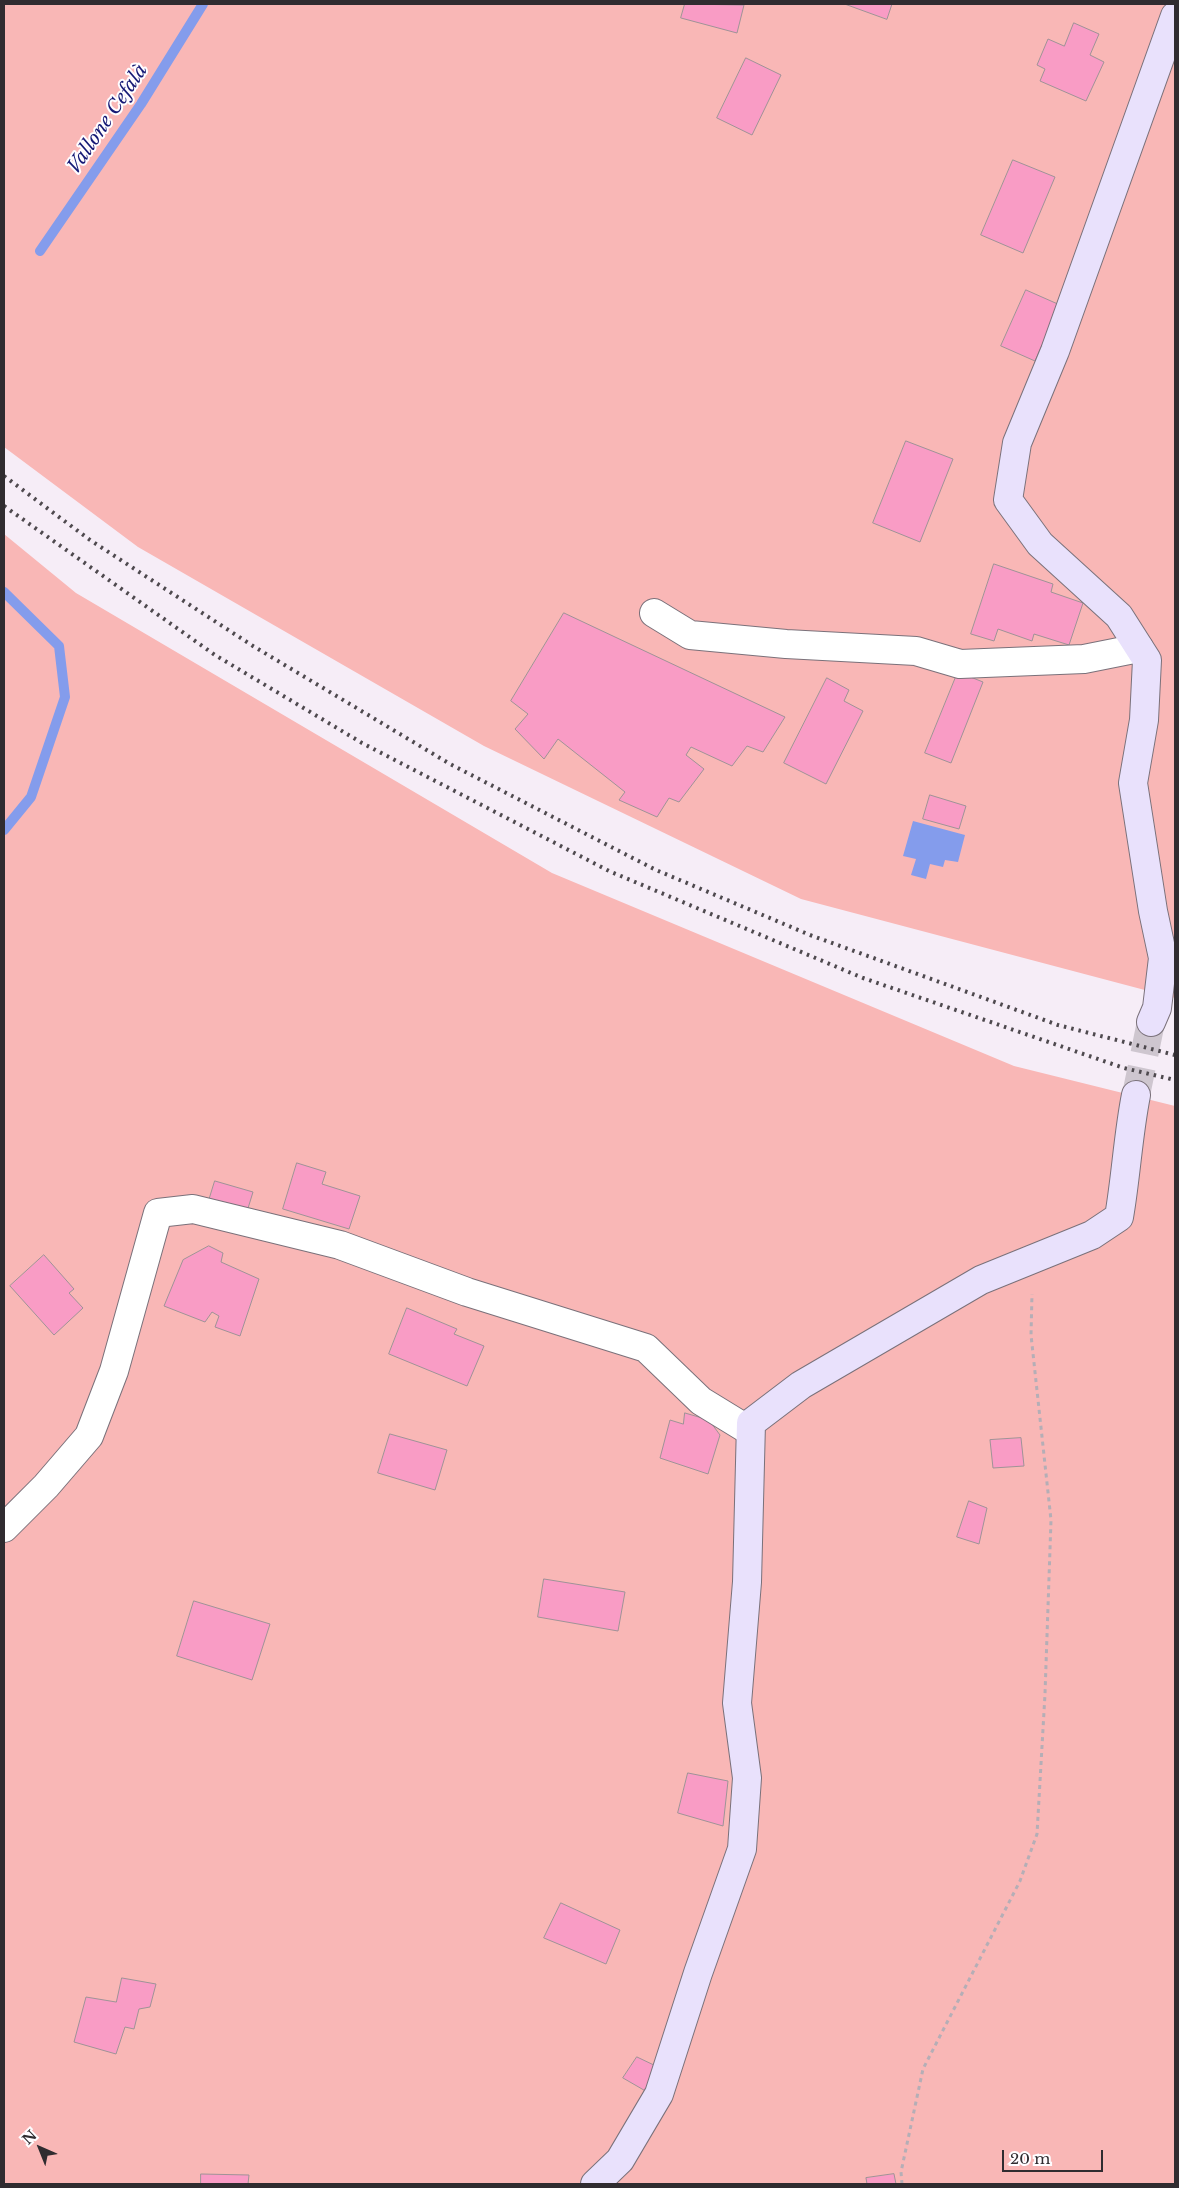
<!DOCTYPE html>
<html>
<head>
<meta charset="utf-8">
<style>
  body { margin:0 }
  #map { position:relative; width:1179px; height:2188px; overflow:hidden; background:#f6edf7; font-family:"Libre Baskerville",serif }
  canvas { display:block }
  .frame { position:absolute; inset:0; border:5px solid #302c30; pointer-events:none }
  .north { position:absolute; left:15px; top:2123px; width:50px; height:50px; -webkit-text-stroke:4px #fffdff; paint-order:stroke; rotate:316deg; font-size:14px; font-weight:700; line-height:20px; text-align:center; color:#302c30 }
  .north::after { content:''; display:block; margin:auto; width:18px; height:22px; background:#302c30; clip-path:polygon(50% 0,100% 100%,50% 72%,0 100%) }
  .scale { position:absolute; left:1002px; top:2150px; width:101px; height:22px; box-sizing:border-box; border:2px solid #302c30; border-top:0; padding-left:6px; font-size:15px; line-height:18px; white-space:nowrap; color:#302c30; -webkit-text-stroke:4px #fffdff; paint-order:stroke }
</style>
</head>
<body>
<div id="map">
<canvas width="1179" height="2188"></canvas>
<div class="frame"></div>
<div class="north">N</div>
<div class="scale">20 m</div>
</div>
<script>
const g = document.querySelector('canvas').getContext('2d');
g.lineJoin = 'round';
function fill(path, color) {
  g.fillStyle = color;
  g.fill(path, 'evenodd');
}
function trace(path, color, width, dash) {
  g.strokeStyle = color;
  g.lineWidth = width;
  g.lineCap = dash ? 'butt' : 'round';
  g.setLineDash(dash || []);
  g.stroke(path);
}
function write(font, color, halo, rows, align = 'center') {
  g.font = font + ' "Libre Baskerville",serif';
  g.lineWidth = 4;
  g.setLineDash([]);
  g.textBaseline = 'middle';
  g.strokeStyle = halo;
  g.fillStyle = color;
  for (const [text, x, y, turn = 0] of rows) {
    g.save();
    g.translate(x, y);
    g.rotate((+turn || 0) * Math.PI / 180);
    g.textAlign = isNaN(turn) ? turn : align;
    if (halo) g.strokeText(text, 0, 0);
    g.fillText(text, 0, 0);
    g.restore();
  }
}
fill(new Path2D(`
  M4,4H1175V998L801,899L484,746L138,547L4,447Z
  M4,534L76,593L552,873L1014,1066L1175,1106V2184H4Z`), '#f9b7b6');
fill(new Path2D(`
  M913,821L965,835L958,862L945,860L943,867L930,864L926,879L911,875L916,859L903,856Z`), '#849cec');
trace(new Path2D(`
  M40,251L141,104L203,4
  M4,592L59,646L65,697L31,797L4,830`), '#849cec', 10);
const building = new Path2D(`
  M685,4L744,5L737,33L681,18Z
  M845,4H892L887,19Z
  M1074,23L1099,34L1090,55L1104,62L1086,101L1040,81L1045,69L1037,65L1048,39L1064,46Z
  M746,58L781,75L752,135L717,118Z
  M1013,160L1055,177L1023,253L981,235Z
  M1026,290L1060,305L1035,361L1001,346Z
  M906,441L953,459L920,542L873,523Z
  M994,564L1053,584L1051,592L1083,603L1069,645L1034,634L1032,641L998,629L994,641L971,634Z
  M564,613L785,717L763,752L747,746L732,766L691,747L686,755L704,769L679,802L669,798L657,817L619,800L625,792L558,739L544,759L515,729L528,714L511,701Z
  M958,672L983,682L951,763L925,753Z
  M827,678L849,690L844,701L863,711L826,784L784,763Z
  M930,795L966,806L959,829L923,819Z
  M297,1163L326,1172L322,1184L360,1196L349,1229L283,1209Z
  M215,1181L253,1192L245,1218L207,1207Z
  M209,1246L223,1253L221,1262L259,1279L240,1336L215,1327L219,1316L212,1312L205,1322L164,1306L183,1260Z
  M44,1255L74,1289L69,1293L83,1308L54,1335L10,1286Z
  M407,1308L457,1329L454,1334L484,1346L467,1386L389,1354Z
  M685,1413L709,1420L720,1435L708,1474L660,1458L670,1420L683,1424Z
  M390,1434L447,1450L435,1490L378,1473Z
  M1021,1438L1024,1466L993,1468L990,1440Z
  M969,1501L987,1508L979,1544L957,1537Z
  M544,1579L625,1592L618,1631L538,1617Z
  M194,1601L270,1624L252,1680L177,1656Z
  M688,1773L728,1781L723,1826L678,1813Z
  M561,1903L620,1930L606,1964L544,1938Z
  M122,1978L156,1984L150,2007L139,2009L134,2029L125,2027L116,2054L74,2042L86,1997L116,2002Z
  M637,2057L658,2067L649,2093L623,2078Z
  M201,2174L249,2175L248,2184H201Z
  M894,2174L896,2184H867L866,2178Z`);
fill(building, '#f99cc5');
trace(building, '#9f9397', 1);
trace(new Path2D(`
  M1136,1095L1151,1022`), '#cec6cf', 28, [28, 14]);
const street = new Path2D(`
  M654,613L690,635L786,644L916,651L960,664L1084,659L1139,648
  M4,1528L46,1486L89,1436L114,1371L158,1213L193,1209L340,1245L467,1292L646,1348L701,1401L750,1431`);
const secondary = new Path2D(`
  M1151,1022L1157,1008L1163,958L1153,911L1133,783L1144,720L1147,660L1119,616L1040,544L1008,500L1017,443L1055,351L1175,16
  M595,2184L620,2160L659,2094L698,1973L742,1849L747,1778L737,1703L747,1582L751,1423L801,1385L981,1280L1092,1235L1119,1217C1126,1177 1128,1135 1136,1095`);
trace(street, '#7a717a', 30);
trace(secondary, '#7a717a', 30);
trace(new Path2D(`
  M902,2184L901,2172L923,2069L1020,1881L1037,1834L1045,1694L1051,1520L1031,1335L1032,1294`), '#b5aeb6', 3, [4, 4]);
trace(street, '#fff', 28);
trace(secondary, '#e9e1fc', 28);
trace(new Path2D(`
  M4,476L90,540L253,646L450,764L656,870L810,935L1058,1025L1175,1055
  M4,506L215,655L362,743L609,871L863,978L1124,1068L1175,1080`), '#4e494e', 4, [2.5, 5]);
write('italic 19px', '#161975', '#fffdff', [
  ["Vallone Cefalà",108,119,-56]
]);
</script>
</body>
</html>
